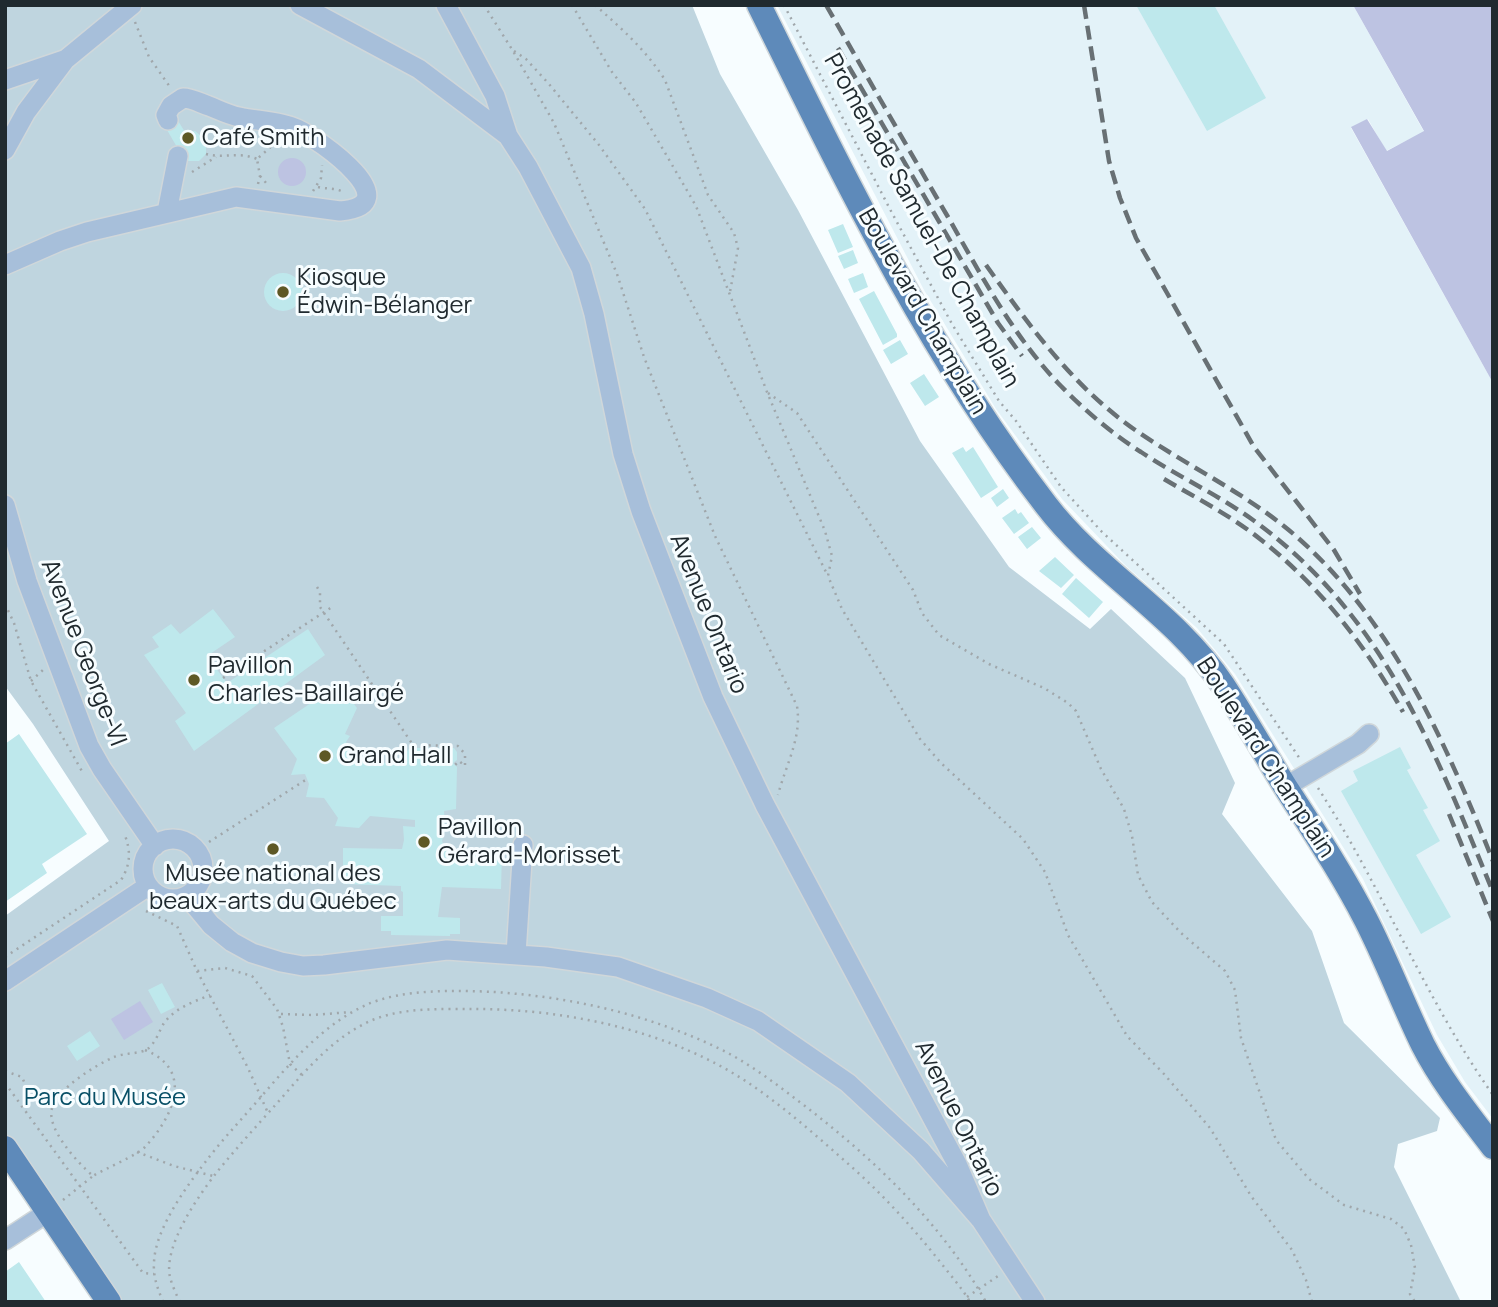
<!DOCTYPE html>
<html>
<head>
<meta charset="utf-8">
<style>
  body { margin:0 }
  #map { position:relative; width:1498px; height:1307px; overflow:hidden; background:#f7fdff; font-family:Manrope,sans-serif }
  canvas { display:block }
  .frame { position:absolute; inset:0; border:7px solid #202a2f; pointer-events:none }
</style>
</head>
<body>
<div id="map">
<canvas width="1498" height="1307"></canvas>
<div class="frame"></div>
</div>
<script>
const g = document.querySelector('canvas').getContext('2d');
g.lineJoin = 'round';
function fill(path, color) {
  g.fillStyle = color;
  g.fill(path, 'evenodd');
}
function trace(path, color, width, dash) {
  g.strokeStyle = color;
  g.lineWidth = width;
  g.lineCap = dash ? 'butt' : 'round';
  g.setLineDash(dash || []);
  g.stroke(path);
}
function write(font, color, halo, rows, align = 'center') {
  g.font = font + ' Manrope,sans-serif';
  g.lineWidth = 6;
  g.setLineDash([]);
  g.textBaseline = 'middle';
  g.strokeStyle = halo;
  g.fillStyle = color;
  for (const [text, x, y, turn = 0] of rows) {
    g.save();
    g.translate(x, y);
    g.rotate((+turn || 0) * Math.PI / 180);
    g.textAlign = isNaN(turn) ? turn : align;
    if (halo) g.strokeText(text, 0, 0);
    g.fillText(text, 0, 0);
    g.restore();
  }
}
fill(new Path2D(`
  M777,5H1353L1424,132L1386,151L1368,119L1351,128L1493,383V1119L1465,1082L1437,1035L1363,879L1235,674L1197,628L1125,565L1062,499L996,409L924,290Z`), '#e3f2f8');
fill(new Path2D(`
  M5,5H692L720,74L798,210L920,441L1009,567L1090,629L1111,609L1185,678L1235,783L1222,814L1312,931L1344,1023L1440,1118L1437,1131L1398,1144L1394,1167L1461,1302H109L5,1148V916L109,841L33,724L5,686Z`), '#bfd5df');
fill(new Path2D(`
  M1353,5H1493V383L1351,127L1367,119L1387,151L1424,131Z
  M278 172a14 14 0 1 1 28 0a14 14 0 1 1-28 0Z
  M140,1001L153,1022L124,1040L111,1019Z`), '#bdc3e2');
fill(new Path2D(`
  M1136,5H1214L1266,98L1207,131Z
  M175,116L185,132L195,131L206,140V154L199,161H185L163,123Z
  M843,224L853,247L838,253L828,230Z
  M853,250L858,263L844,269L838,256Z
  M863,273L868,287L854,293L848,279Z
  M264 292a19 19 0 1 1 38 0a19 19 0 1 1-38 0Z
  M874,291L897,334V337L883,345L859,299Z
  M900,340L908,354L891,364L883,350Z
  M924,374L939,397L925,406L910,383Z
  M963,447L966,452L973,447L998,487L981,498L952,453Z
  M1003,489L1009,498L997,507L991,498Z
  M1015,509L1018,514L1021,512L1029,523L1014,534L1002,518Z
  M1032,527L1041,538L1027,549L1018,537Z
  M1055,557L1074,575L1061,588L1039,571Z
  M1076,578L1103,602L1089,618L1062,594Z
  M213,609L235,637L207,656L227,683L308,629L325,655L194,751L175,721L186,713L144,655L159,647L152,637L171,624L180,634Z
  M339,684L357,708L345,734L350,736L346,742L356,757L366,755L365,763H399L407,755V751L410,748H454L457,752V760L453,763L457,767L456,809L444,811L445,830L442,841L445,849L502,852L501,889L442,887L438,917L460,918V934H450V936L391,935V931H381V916H403V892L401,891V886L343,884V848L402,849L404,840L403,826L415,827V820L370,816L359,828L335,826L338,818L324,798L306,797L309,784L305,774L291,775L297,759L274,728Z
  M19,734L87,834L42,864L47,873L5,902V744Z
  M1400,747L1411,768L1407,770L1428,808L1423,810L1440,841L1416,855L1451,917L1421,934L1341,791L1358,781L1353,771Z
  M162,983L175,1007L161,1014L148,990Z
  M90,1031L100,1046L77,1061L67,1046Z
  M19,1262L46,1302H5V1272Z`), '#bee8ec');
const minor = new Path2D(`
  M300,5L419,69L508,136
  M446,5L495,96L508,136L528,167L581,268L594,314L623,454L641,511L713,697L765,805L957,1164L981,1220
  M5,80L64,60
  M5,150L26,112L65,60L132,5
  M167,212L178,156
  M5,265L60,241L87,232L236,197L340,211C411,205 321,140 297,129C280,121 257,121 239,117C229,115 219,110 209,106C200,103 192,98 183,98L171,106L166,115L168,120
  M5,505L27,581L89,746L102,769L155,846
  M1285,787L1358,744L1369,734
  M143 869a30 30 0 1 1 60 0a30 30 0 1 1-60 0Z
  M187,896L211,925L232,942L252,953L281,962L303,966L324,965L447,950L546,957L618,967L707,998L758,1021L848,1083L921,1151L981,1220L1035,1302
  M516,954L523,845
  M5,981L148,886
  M5,1240L48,1212`);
const major = new Path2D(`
  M759,5C844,177 928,352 1046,505C1097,572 1176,614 1223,685C1246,720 1266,756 1288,791C1315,833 1343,875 1366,920C1387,961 1403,1004 1423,1045C1442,1082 1468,1114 1493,1147
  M5,1148L109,1302`);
trace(minor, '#d0d7da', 22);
trace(major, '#d0d7da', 27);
trace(new Path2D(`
  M484,5L513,51L554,123L617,274L644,357L715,536L797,706C802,738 786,764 778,795
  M572,5L612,72L636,103L696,206L767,392L825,531L832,556L828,576L842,609L920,739L941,763L1023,839L1045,872L1068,935L1127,1036L1164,1074L1210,1128L1251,1196L1292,1250L1306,1280L1312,1302
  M595,5C621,28 646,50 665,80L708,195L734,233L738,248L730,292
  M784,5L892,213L952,324L999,401L1016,421L1061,487L1102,532L1224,644L1300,759
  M135,22L149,57L170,87
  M514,51L526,59L549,84L599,145L645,209L828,576
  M206,154C224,159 238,151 257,159
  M192,172L216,157
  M260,176L267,184
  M258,184L260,176L257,159L273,145L275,140
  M318,187C326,189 334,188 341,191V194
  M313,191L321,178L322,165
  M768,393L797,413L913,590L922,613L939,635L989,664L1044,688L1068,703L1076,711L1101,769L1124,809L1132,836L1138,875L1152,902L1181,933L1225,971L1235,990L1241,1038L1276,1140L1309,1179L1344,1205L1391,1219L1404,1229L1411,1245L1415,1268L1410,1294L1415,1302
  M317,587L320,592V607L413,745L458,746L465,754V766L459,761L455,765
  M5,604L14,623L31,681L83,773
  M223,678L332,607
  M31,681L43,670
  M1318,788C1382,887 1425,999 1493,1095
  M209,842L307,779
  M146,911L177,926L197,971L225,968L252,976L277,1009L283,1027L290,1064L302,1075
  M5,957L121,880C131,864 131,850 124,833
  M197,971L248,1068L268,1113
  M281,1014L313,1015L351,1012
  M145,1050C195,1070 173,1117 145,1147C136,1156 106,1168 93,1176C78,1163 46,1129 52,1108C58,1088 96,1065 114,1057C124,1053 137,1054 146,1050C155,1045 159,1031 164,1023C175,1008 193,1002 210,995
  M5,1071L22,1077L30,1096L52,1109
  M5,1083L143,1273L154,1274
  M137,1152L174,1166L213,1176
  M63,1200L93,1176
  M967,1297L998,1276
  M163,1302C158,1289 153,1277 154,1264C154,1229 189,1183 210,1156C224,1138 239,1122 254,1105C286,1068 320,1026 366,1005C401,989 456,990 494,992C571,997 646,1014 716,1047C748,1062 776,1084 805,1106C876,1161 941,1223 986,1302
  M180,1302C176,1294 172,1285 170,1277C163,1246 199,1195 217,1172C234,1151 252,1131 270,1111C298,1080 326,1043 364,1024C396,1007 439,1009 474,1009C567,1009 672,1031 750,1084C787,1109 821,1140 854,1169C886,1198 914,1229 941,1263C951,1276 962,1288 970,1302`), '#a0a7ab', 2.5, [2, 5]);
trace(minor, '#a7bfda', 19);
trace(major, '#5e8aba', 24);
trace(new Path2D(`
  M826,5C867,76 907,147 948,217C981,275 1012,334 1058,383C1083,409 1111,433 1141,452C1177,476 1217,494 1253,520C1383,614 1434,749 1493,892
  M1084,5L1109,161L1120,198L1136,238L1254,447L1334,550L1360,594
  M838,48L998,323L1022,356
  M986,265C1031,328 1074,388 1138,432C1191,468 1249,495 1297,537C1394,623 1446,744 1493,861
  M1164,479C1196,498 1230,515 1260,539C1320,586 1365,645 1403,712
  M1449,814L1493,921`), '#687074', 4.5, [14, 7]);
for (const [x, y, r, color] of [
  [188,138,7,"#5e5825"],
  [283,292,7,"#5e5825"],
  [194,680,7,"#5e5825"],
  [325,756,7,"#5e5825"],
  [424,842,7,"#5e5825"],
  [273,849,7,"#5e5825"]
]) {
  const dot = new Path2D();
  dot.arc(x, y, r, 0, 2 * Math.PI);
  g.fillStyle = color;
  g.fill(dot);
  trace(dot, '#f7fdff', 2.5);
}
write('24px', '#202a2f', '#f7fdff', [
  ["Café Smith",202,138],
  ["Kiosque",297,278],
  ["Édwin-Bélanger",297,306],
  ["Pavillon",208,666],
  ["Charles-Baillairgé",208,694],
  ["Grand Hall",339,756],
  ["Pavillon",438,828],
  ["Gérard-Morisset",438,856],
  ["Musée national des",273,874,"center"],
  ["beaux-arts du Québec",273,902,"center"]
], 'left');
write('24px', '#202a2f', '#f7fdff', [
  ["Promenade Samuel-De Champlain",921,221,61],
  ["Boulevard Champlain",922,312,60],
  ["Avenue Ontario",708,614,68],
  ["Avenue George-VI",83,653,69],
  ["Boulevard Champlain",1265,758,57],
  ["Avenue Ontario",958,1119,64]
]);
write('24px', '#085067', '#f7fdff', [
  ["Parc du Musée",105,1098]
]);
</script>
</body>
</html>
